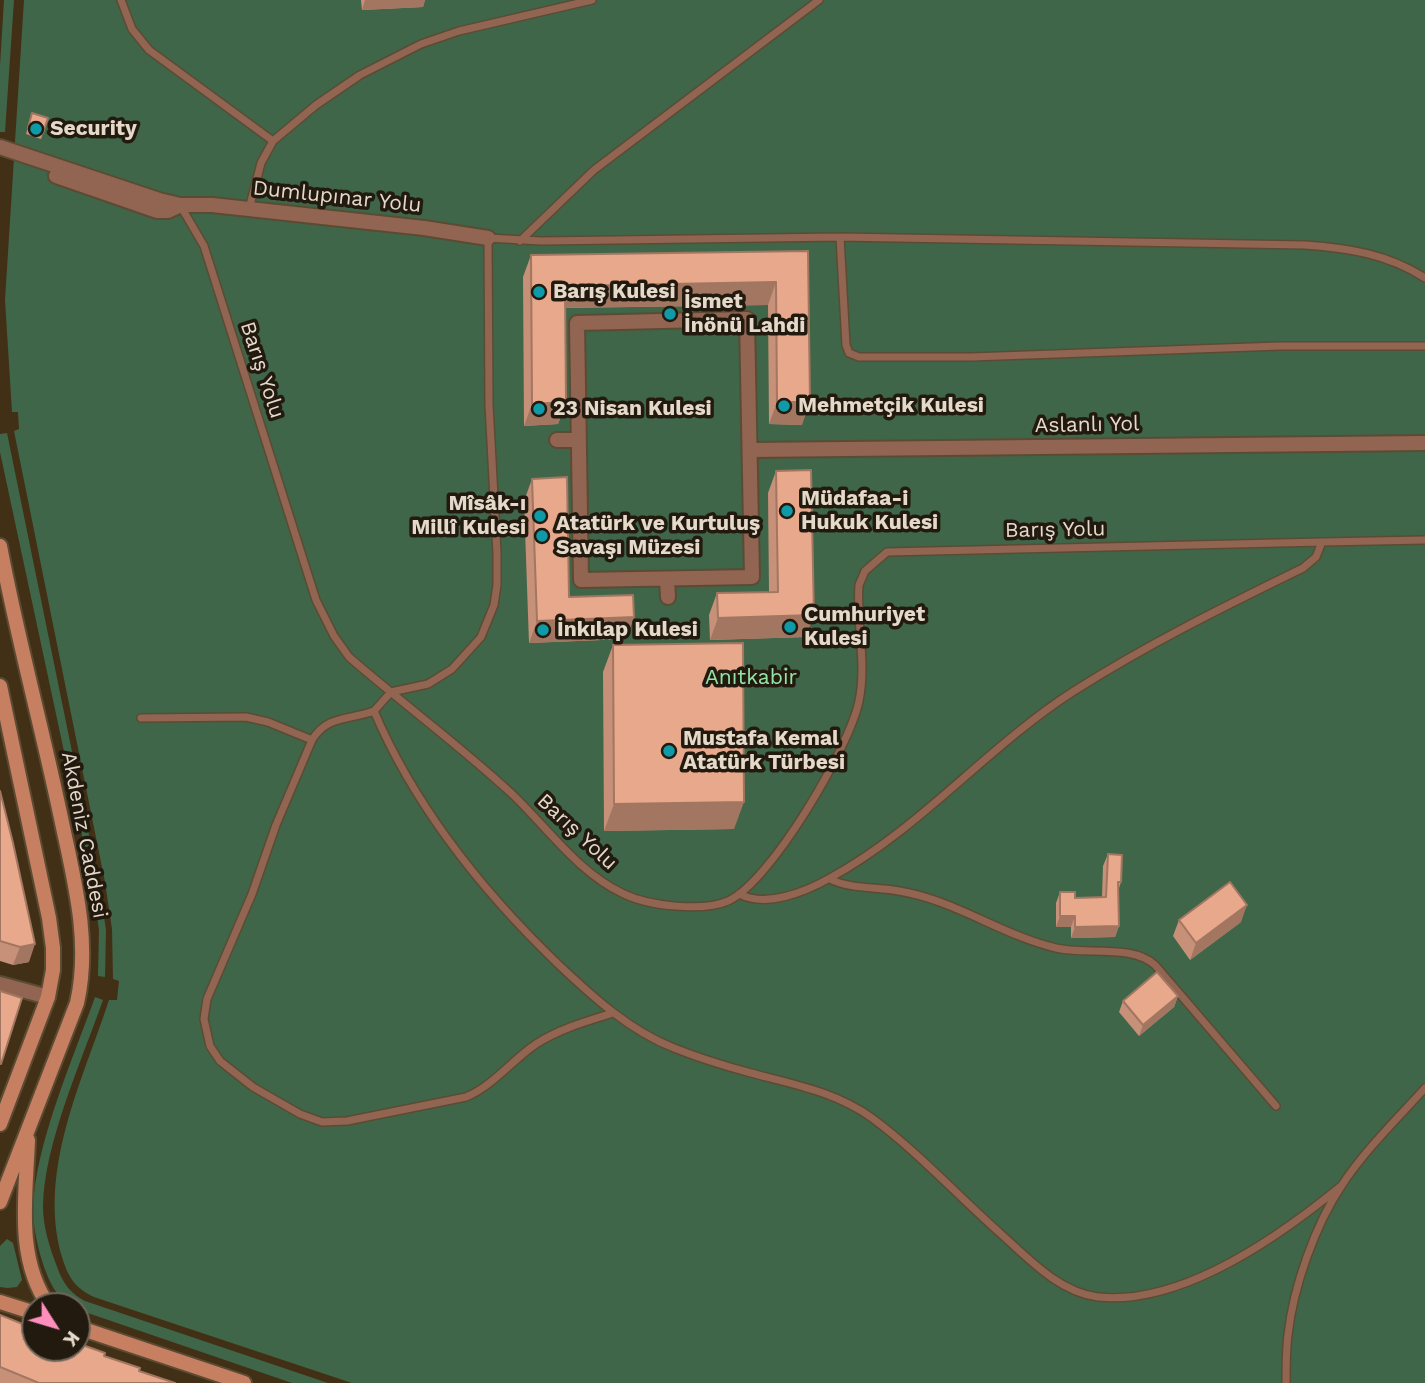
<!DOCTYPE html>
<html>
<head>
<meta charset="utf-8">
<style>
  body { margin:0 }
  #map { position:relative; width:1425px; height:1383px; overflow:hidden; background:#423016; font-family:"Work Sans",sans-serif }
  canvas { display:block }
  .north { position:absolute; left:21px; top:1292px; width:70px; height:70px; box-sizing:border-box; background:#221a0f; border:2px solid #70665a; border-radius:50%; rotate:127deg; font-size:19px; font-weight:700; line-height:28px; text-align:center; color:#e5d9ca }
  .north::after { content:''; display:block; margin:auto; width:24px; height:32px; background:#fe8ebd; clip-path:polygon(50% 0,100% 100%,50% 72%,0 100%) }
</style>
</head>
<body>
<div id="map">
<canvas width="1425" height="1383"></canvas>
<div class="north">K</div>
</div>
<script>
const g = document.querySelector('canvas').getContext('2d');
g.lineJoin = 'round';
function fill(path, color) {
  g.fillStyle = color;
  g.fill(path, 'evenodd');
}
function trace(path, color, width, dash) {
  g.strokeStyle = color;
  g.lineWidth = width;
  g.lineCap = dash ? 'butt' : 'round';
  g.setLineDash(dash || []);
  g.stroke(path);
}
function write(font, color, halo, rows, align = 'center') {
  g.font = font + ' "Work Sans",sans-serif';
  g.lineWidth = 7;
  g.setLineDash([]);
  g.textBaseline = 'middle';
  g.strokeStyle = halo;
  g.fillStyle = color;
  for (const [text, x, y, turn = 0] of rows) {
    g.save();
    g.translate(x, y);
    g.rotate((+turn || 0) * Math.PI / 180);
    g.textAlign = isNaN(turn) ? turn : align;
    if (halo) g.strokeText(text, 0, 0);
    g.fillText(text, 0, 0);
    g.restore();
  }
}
fill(new Path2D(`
  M4,0H14L5,132H0V66Z
  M24,0H1425V1383H352L94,1297C75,1288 68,1277 62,1257C37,1171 83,1080 109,1000H117L119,981L113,979L112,929L105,882L14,431L19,429L18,412H12L5,300Z
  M7,433L99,884L106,930L105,977L98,976L99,930L93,887L0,452V434Z
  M95,997L103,1000C82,1060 44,1144 43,1206C43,1227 49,1245 56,1264C62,1281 68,1292 85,1301L328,1383H292L82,1311L77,1309V1306H70C56,1296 50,1283 44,1267C38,1249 33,1227 33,1209C35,1144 73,1059 95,997Z
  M7,1239L13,1243L22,1280L17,1287L8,1288L0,1287V1246Z`), '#3f6649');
const lane = new Path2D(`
  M121,0L132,29L149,50L273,141
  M180,205L204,246L316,600L334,636L349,657C402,703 459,745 511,793C547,827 578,873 624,894C649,906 703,912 728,901C771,882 850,746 859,701C867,663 856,622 859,585L865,571L887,552L1322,542
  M249,209L261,163L273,141L316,105L360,75L421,44L459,31L592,0
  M840,237L846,345L849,353L859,357H971L1280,346H1425
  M520,241L594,170L819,0
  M374,711C350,720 327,715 312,740L276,825L252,894L207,999L204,1019L210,1046L220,1061L253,1087L300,1114L322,1122L347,1121L466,1097C494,1085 512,1060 536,1044C559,1029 587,1021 613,1013
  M141,718L246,717L268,722L312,740
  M830,879C849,889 877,887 899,891C955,900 1001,935 1056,948C1085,955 1132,944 1155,965L1276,1106
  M739,894C766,908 805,892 830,878C920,829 988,746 1074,691C1148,644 1225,606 1303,568L1316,557L1322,542L1425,540
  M1341,1186C1280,1236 1182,1306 1098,1297C1059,1292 1029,1259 1001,1234C958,1196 918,1152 872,1118C836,1092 793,1084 751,1073C725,1066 699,1058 674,1048C630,1031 593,997 559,965C484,893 415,807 374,711L391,692L428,684L452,669L481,637L494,605L497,585V553L489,405L488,238L541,241L840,237L1305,245C1348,248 1388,254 1425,278
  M1286,1383C1286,1367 1286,1351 1288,1335C1293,1288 1315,1225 1342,1185C1365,1150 1397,1119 1425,1088`);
const street = new Path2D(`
  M0,147L159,200L180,205H212L424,228L488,238
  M56,176L157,211H168L179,206
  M747,319L752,577L581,580L577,323Z
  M557,440H579
  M750,450L1425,443
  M667,579L668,597
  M0,984L48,997`);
const secondary = new Path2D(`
  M0,546C17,637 42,727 61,818C74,880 91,941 77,1003L0,1202
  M0,686L49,918L53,948V970L48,997L0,1124
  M28,1140C26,1195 15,1258 49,1306
  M0,1302L35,1313
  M77,1327L244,1383`);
trace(lane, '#5c4b33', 10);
trace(street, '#5c4b33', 18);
trace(secondary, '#5c4b33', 18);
trace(lane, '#926553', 7);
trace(street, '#926553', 14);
trace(secondary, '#c77f62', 14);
fill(new Path2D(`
  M361,0H425L423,7L362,10Z
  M32,113L48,118L41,139L26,134Z
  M808,251L802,425L769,424L768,305L565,308L566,402L558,424L524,426L523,277L531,255Z
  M776,471L806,637L710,640L709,615L717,593L769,592L768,493Z
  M532,479L569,597L634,617L626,639L529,643L524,501Z
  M613,645L734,829L604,831L603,672Z
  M0,791L29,962L13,965L0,961Z
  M1108,854L1121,882L1119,888V926L1115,937L1071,938V927H1056V903L1060,892L1075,898L1102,897L1103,866Z
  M1179,920L1241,922L1190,960L1173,936Z
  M1178,996L1174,1007L1139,1036L1119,1012L1123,1001Z
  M0,1315L35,1348L104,1356L139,1371L175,1383H0Z`), '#c79078');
fill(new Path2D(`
  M365,0H425L423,7L362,10Z
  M776,282L768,305L557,308L565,286Z
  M566,402L558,424L524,426L532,404Z
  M777,402H810L802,425L769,424Z
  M814,615L806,637L710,640L718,618Z
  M634,617L626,639L529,643L537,621Z
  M744,802L734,829L604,831L614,804Z
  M1247,905L1241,922L1190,960L1196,943Z
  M1060,916H1075L1071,927H1056Z
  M1119,926L1115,937L1071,938L1075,927Z
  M35,944L29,962L13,965L20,947Z
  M1178,996L1174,1007L1139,1036L1143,1025Z`), '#a27661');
const building = new Path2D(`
  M32,113L48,118L43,133L28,128Z
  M808,251L810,402H777L776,282L565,286L566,402L532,404L531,255Z
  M811,470L814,615L718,618L717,593L778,592L776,471Z
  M567,477L569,597L633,595L634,617L537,621L532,479Z
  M743,643L744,802L614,804L613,645Z
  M0,791L13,843L35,944L20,947L0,941Z
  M1108,854L1122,855L1121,882H1118L1119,926L1075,927V916H1060V892H1075V898L1106,897Z
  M1230,882L1247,905L1196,943L1179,920Z
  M1157,972L1178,996L1143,1025L1123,1001Z
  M0,991L22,998L1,1064L0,1063Z
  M0,1315L35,1329V1348H77V1343L105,1353L104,1356L140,1368L139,1371L175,1383H39L0,1367Z`);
fill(building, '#e7a88b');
trace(building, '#a27661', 2);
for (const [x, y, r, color] of [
  [36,129,7,"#0f9aa8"],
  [539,292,7,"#0f9aa8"],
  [670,314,7,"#0f9aa8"],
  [784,406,7,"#0f9aa8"],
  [539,409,7,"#0f9aa8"],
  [787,511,7,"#0f9aa8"],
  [540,516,7,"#0f9aa8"],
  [542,536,7,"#0f9aa8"],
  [790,627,7,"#0f9aa8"],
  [543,630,7,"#0f9aa8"],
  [669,751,7,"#0f9aa8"]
]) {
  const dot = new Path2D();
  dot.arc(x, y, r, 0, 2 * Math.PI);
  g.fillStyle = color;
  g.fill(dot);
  trace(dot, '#221a0f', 2.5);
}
write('bold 21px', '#e5d9ca', '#221a0f', [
  ["Security",50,129],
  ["Barış Kulesi",553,292],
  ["İsmet",684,302],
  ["İnönü Lahdi",684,326],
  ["Mehmetçik Kulesi",798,406],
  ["23 Nisan Kulesi",553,409],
  ["Müdafaa-i",801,499],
  ["Hukuk Kulesi",801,523],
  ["Mîsâk-ı",526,504,"right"],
  ["Millî Kulesi",526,528,"right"],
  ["Atatürk ve Kurtuluş",556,524],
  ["Savaşı Müzesi",556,548],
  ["Cumhuriyet",804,615],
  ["Kulesi",804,639],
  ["İnkılap Kulesi",557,630],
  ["Mustafa Kemal",683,739],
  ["Atatürk Türbesi",683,763]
], 'left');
write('21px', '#e5d9ca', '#221a0f', [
  ["Dumlupınar Yolu",337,197,6],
  ["Barış Yolu",262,370,72],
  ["Aslanlı Yol",1087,425,-1],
  ["Barış Yolu",1055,530,-1],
  ["Barış Yolu",577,832,43],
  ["Akdeniz Caddesi",84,835,79]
]);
write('21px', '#94e4a8', '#221a0f', [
  ["Anıtkabir",751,678]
]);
</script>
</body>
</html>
